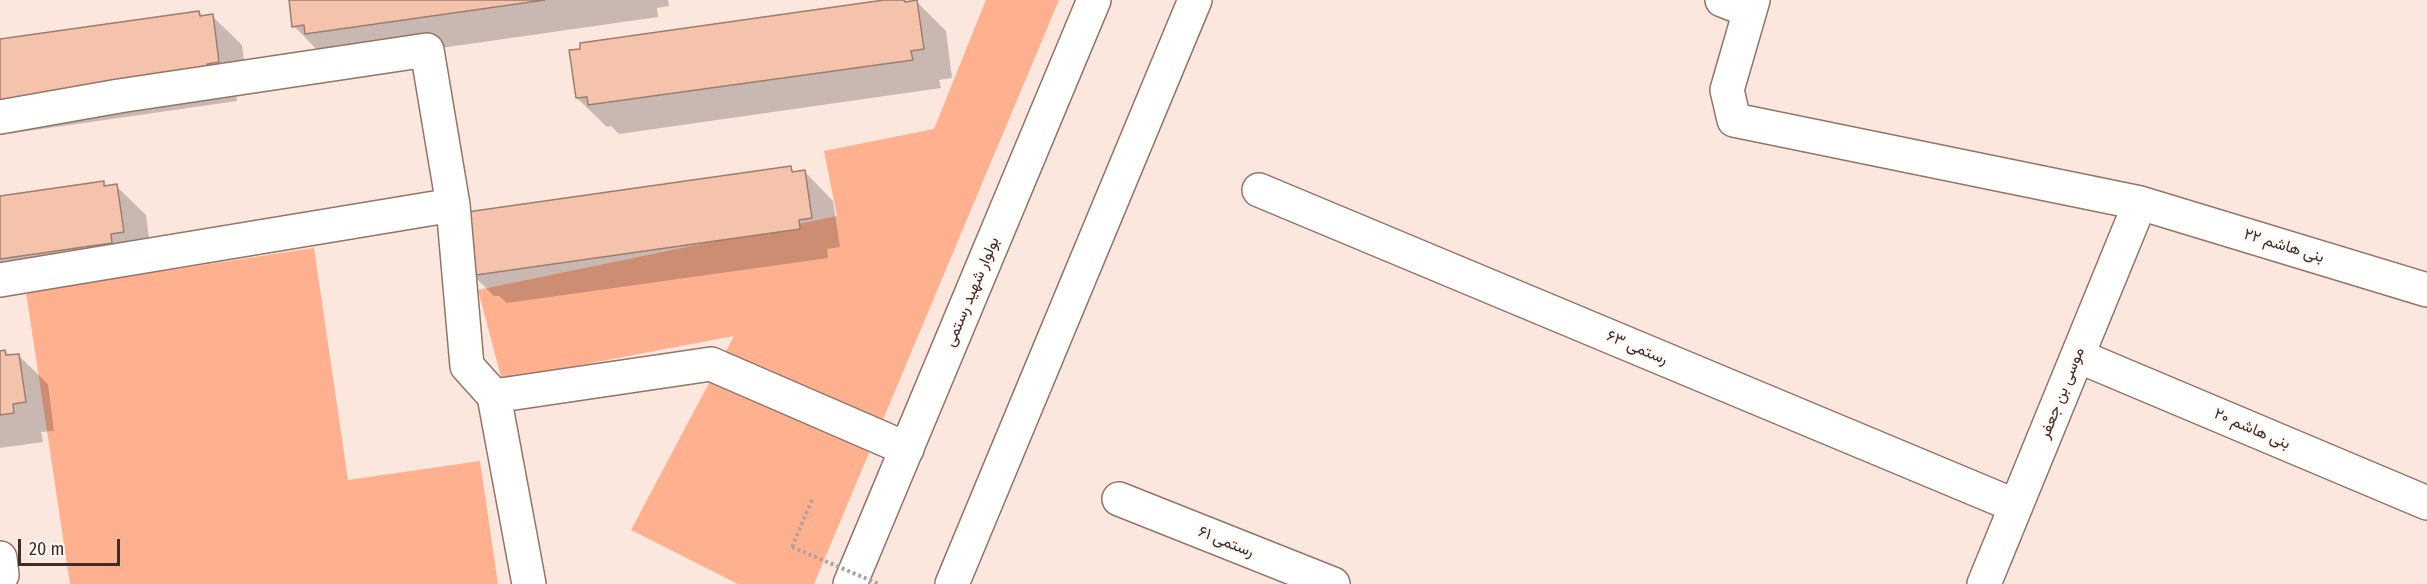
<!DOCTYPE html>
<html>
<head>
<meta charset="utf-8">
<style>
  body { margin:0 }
  #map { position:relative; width:2427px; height:584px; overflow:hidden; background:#fce7de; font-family:"Fira Sans Condensed",sans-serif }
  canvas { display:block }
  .scale { position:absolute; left:18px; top:539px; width:102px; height:27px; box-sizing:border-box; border:3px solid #3c2e29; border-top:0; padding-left:8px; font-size:18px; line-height:21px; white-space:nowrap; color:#3c2e29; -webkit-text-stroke:4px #fff7f4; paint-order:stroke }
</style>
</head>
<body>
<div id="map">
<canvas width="2427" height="584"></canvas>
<div class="scale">20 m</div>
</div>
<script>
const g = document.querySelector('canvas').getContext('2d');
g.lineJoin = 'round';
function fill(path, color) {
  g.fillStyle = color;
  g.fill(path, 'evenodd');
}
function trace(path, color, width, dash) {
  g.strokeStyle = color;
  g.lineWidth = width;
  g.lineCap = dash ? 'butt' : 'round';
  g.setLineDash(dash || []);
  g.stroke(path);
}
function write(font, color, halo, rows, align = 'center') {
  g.font = font + ' "Fira Sans Condensed",Vazirmatn,sans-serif';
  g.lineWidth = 4.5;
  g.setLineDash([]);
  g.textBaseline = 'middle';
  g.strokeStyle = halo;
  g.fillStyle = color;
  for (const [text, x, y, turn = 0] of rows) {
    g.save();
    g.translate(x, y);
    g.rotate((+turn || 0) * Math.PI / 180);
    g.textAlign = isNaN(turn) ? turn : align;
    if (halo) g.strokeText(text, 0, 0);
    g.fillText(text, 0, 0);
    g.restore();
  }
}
fill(new Path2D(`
  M986,0H1059L814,584H738L631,530L734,336L502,380L478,290L837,216L824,151L934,129Z
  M314,248L348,480L480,461L498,584H70L26,292Z`), '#ffb18f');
fill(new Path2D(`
  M290,0H668L669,6L657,8L658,17L336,63L323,56L294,26Z
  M895,0H905L908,3L917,2L946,31L952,78L939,80L941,88L619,134L611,126L607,127L577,98Z
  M199,12L203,17L212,16L242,45L248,91L236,93L237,101L0,135V40Z
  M791,168L795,173L804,171L833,201L840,247L827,249L828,258L507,303L499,296H494L465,267Z
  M103,183L107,187L116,186L146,215L152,261L0,292V198Z
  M5,352L9,356L18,355L48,384L54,431L41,432L43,442L0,448V353Z`), '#0003');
const building = new Path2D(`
  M289,0H545L305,34L304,25L292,27Z
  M884,0H904L905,2L917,0L924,49L911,51L913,60L588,105L587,97L576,98L569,50L580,49V43Z
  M199,11L200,16L213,14L219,62L207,64L208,73L0,102V39Z
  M791,166L792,172L805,170L812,218L799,220L800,229L476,275L467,212Z
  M104,181V186L117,184L124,232L111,234L112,243L0,259V196Z
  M5,350L6,355L19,354L26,402L13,404L14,413L0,415V351Z`);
fill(building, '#f5c2ac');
trace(building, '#9c7d70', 1.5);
const street = new Path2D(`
  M1722,0L1750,11
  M1753,0L1727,90L1734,120L2140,203L2427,290
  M0,117L119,96L427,50L453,205L467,366L494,396
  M1259,190L2016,506
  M0,280L453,205
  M2078,356L2427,503
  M1119,499L1333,584
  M0,558L2,575H0
  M529,584L494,396L711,364L907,449
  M1984,584L2140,203`);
const secondary = new Path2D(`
  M850,584L1094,0
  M952,584L1195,0`);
trace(street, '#937467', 36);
trace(secondary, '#937467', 36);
trace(new Path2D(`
  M792,547L812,500`), '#b4a19a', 4, [3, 3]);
trace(street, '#fff', 33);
trace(secondary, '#fff', 33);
trace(new Path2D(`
  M792,547L879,584`), '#b4a19a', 4, [3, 3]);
write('16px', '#3c2e29', '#fff7f4', [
  ["بنی هاشم ۲۲",2284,246,17],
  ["بولوار شهید رستمی",972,292,-67],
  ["رستمی ۶۳",1637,348,23],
  ["موسی بن جعفر",2062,393,-68],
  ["بنی هاشم ۲۰",2252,429,23],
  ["رستمی ۶۱",1226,542,22]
]);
</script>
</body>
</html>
